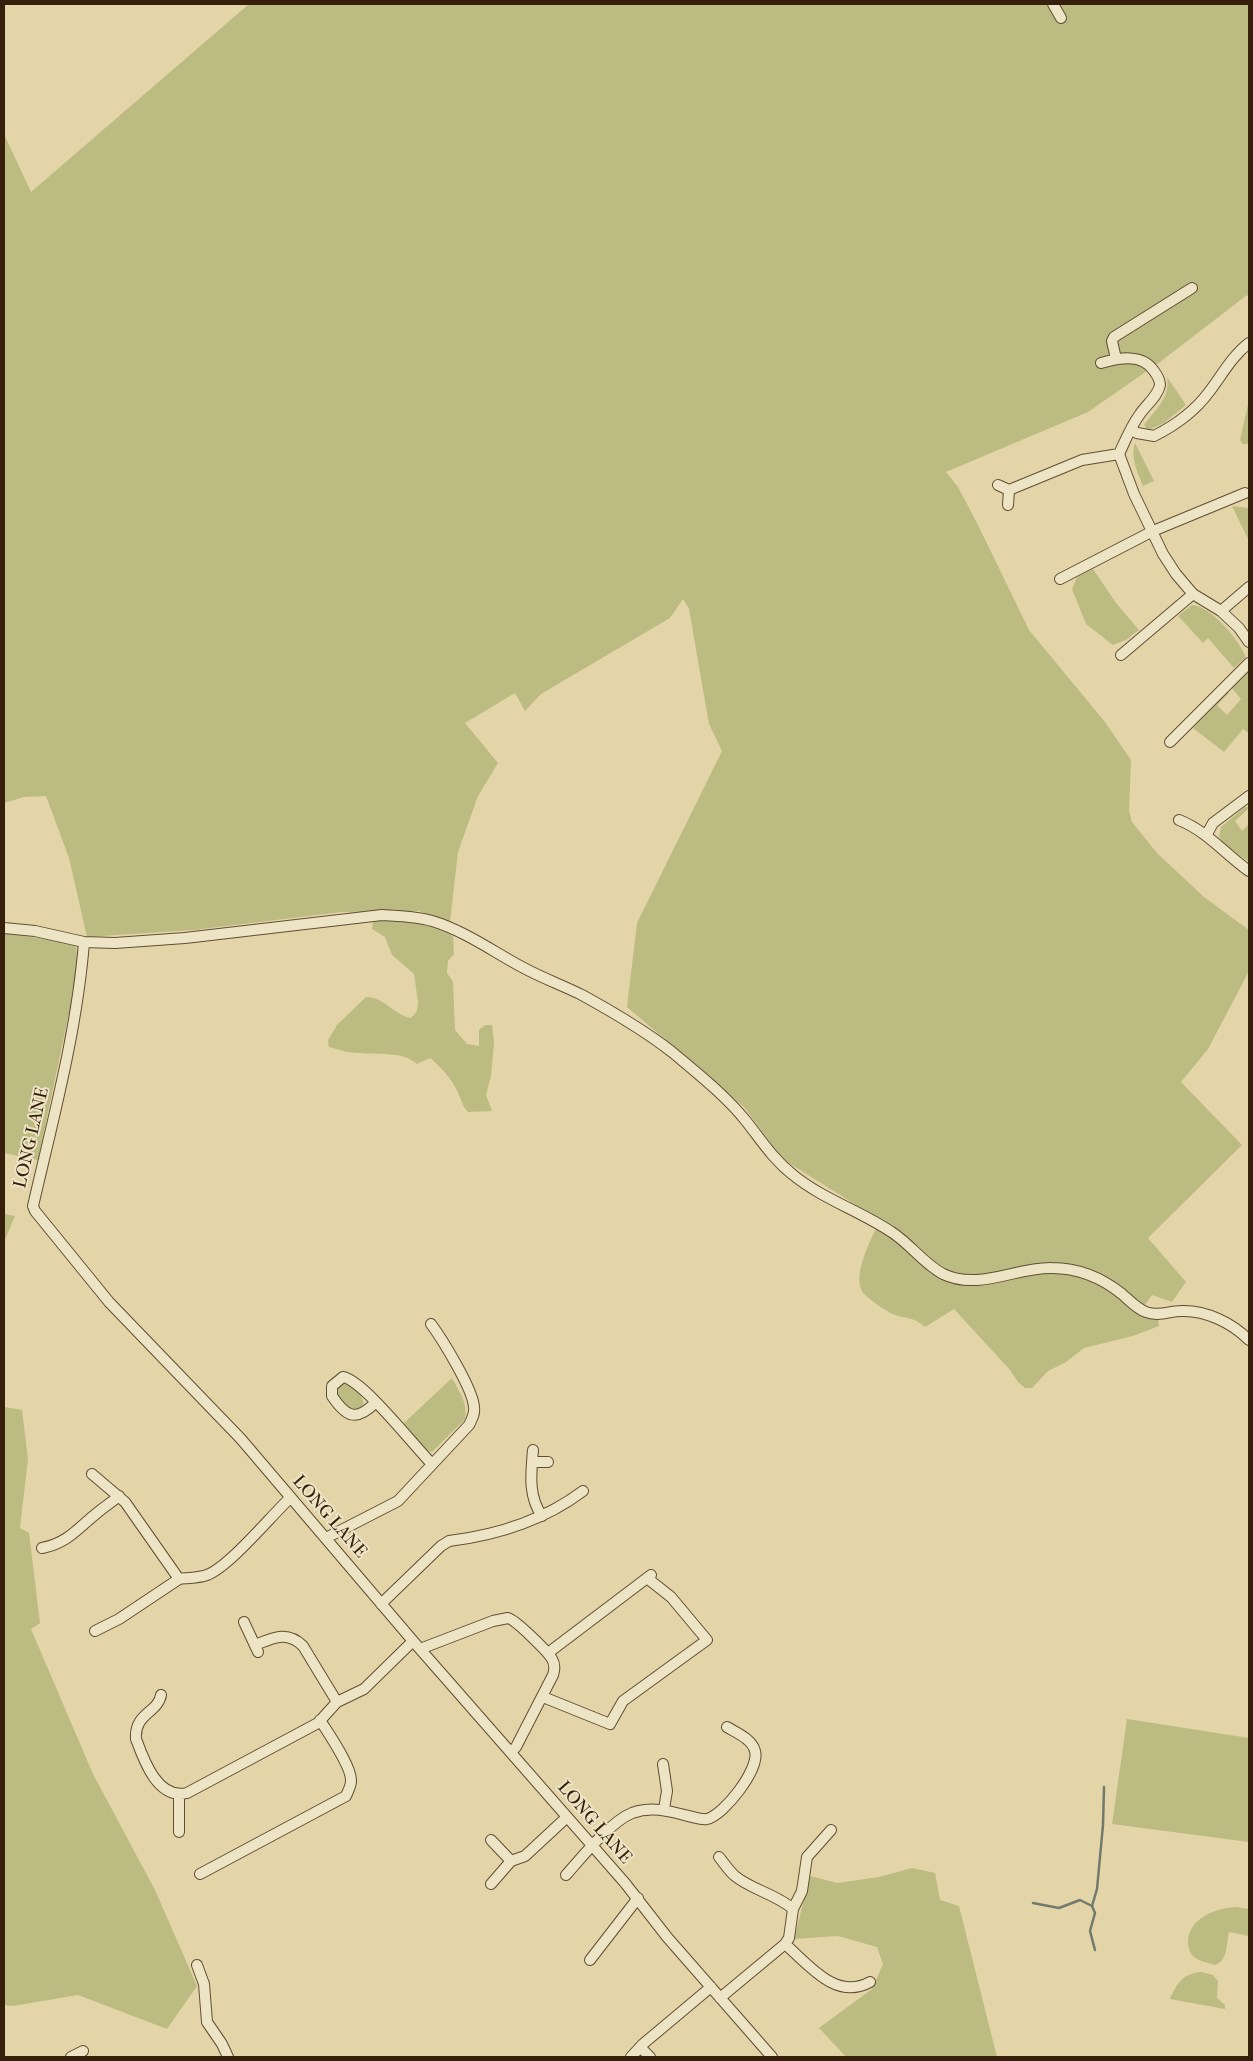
<!DOCTYPE html>
<html>
<head>
<meta charset="utf-8">
<style>
  body { margin:0 }
  #map { position:relative; width:1253px; height:2061px; overflow:hidden; background:#e3d5a8; font-family:"IM FELL French Canon",serif }
  canvas { display:block }
  .frame { position:absolute; inset:0; border:5px solid #36200c; pointer-events:none }
</style>
</head>
<body>
<div id="map">
<canvas width="1253" height="2061"></canvas>
<div class="frame"></div>
</div>
<script>
const g = document.querySelector('canvas').getContext('2d');
g.lineJoin = 'round';
function fill(path, color) {
  g.fillStyle = color;
  g.fill(path, 'evenodd');
}
function trace(path, color, width, dash) {
  g.strokeStyle = color;
  g.lineWidth = width;
  g.lineCap = dash ? 'butt' : 'round';
  g.setLineDash(dash || []);
  g.stroke(path);
}
function write(font, color, halo, rows, align = 'center') {
  g.font = font + ' "IM FELL French Canon",serif';
  g.lineWidth = 4;
  g.setLineDash([]);
  g.textBaseline = 'middle';
  g.strokeStyle = halo;
  g.fillStyle = color;
  for (const [text, x, y, turn = 0] of rows) {
    g.save();
    g.translate(x, y);
    g.rotate((+turn || 0) * Math.PI / 180);
    g.textAlign = isNaN(turn) ? turn : align;
    if (halo) g.strokeText(text, 0, 0);
    g.fillText(text, 0, 0);
    g.restore();
  }
}
fill(new Path2D(`
  M249,4H1249V298L1247,295L1160,362L1088,412L946,472L958,487L977,523L1029,630L1105,722L1131,760L1129,811L1132,822L1157,853L1204,897L1249,930V971L1208,1049L1181,1082L1242,1145L1148,1238L1186,1282L1172,1302L1152,1295L1145,1305L1098,1273L1154,1318L1158,1319L1159,1326L1133,1336L1084,1348L1066,1362L1048,1371L1032,1388H1025L1018,1382L1010,1370L954,1309L925,1327C911,1315 907,1320 893,1314C887,1312 864,1296 862,1291C853,1275 870,1240 878,1225L856,1205L781,1158L745,1108L627,1007L637,923L722,751L709,724L689,609L683,599L670,618L541,694L525,711L515,693L465,723L498,763L478,796L458,852L450,922L419,911L342,912L194,930L87,937L69,858L46,796L24,797L4,803V134L31,192Z
  M1167,377L1186,405L1164,423L1148,430L1144,425C1155,410 1171,397 1167,377Z
  M1249,400V444H1243L1240,440Z
  M1135,443L1154,481L1143,486C1138,473 1130,458 1135,443Z
  M1232,506L1249,508V541Z
  M1093,569L1116,603L1139,630L1126,640L1113,645L1086,624L1072,589L1077,577Z
  M1192,605C1211,606 1239,640 1246,657L1234,668L1208,638L1203,643L1178,616Z
  M1249,670V733L1243,729L1224,752L1193,728L1227,690L1229,693L1217,705L1227,715L1241,699L1231,687Z
  M1245,807H1248V809L1235,821L1242,831L1249,824V862L1224,844L1219,837L1221,827Z
  M373,921C404,921 424,922 453,936L454,954L448,961L447,973L453,982L455,1030L467,1044L479,1046V1030L485,1025H492L494,1043L491,1076L486,1095L492,1111L468,1112C463,1107 462,1102 459,1095C453,1080 442,1068 430,1058L417,1064C403,1051 378,1055 360,1053C349,1053 340,1050 329,1047L328,1040L337,1025L366,997C384,997 394,1015 411,1018L417,1011L418,1002L414,974L392,955L385,937L372,929Z
  M4,933L76,944L77,975L38,1160L4,1153Z
  M4,1214L15,1216L4,1242Z
  M452,1378C459,1391 468,1403 465,1419L432,1452L425,1450L404,1423Z
  M343,1383C353,1385 366,1396 363,1408L351,1412L337,1398L336,1390Z
  M4,1407L22,1410L28,1459L20,1528L29,1533L40,1623L31,1629L93,1774L155,1890L197,1986L167,2029L78,1995L13,2006L4,2005Z
  M1127,1719L1249,1738V1842L1112,1824Z
  M912,1868L935,1873L940,1900L959,1906L997,2057H846L819,2028L872,1989L883,1964L877,1947L838,1936L794,1939L810,1876L837,1883L879,1877Z
  M1236,1907L1249,1909V1936L1229,1932C1226,1945 1228,1961 1215,1965C1208,1963 1198,1961 1193,1956C1189,1952 1188,1947 1188,1941C1189,1918 1216,1908 1236,1907Z
  M1202,1972L1213,1975L1218,1981L1217,1998L1225,2005V2009L1170,1999C1177,1983 1183,1973 1202,1972Z`), '#bcbb82');
trace(new Path2D(`
  M1033,1903L1059,1908L1080,1900L1092,1906
  M1095,1950L1090,1931L1095,1913L1092,1906L1097,1889L1103,1825L1104,1787`), '#707b6e', 2.5);
const street = new Path2D(`
  M1053,4L1061,18
  M1116,359L1112,341L1114,337L1192,288
  M1101,363C1119,358 1142,353 1154,371C1157,375 1160,380 1160,385C1158,396 1146,405 1140,414C1131,426 1125,441 1119,454L1134,494L1163,554L1176,574L1193,594L1221,611L1239,628L1249,642
  M1131,429L1137,433L1154,436C1176,425 1195,411 1209,392C1222,375 1232,356 1249,343
  M998,485L1009,490L1082,460L1119,454
  M1008,505L1009,490
  M1060,579L1153,531L1245,493
  M1221,611L1249,587
  M1121,655L1193,594
  M1170,742L1249,663
  M1179,820C1207,831 1225,854 1249,871
  M1207,834L1213,823L1249,796
  M4,928L35,931L84,942L115,943L185,938L382,915C399,916 416,916 432,921C463,930 494,952 522,967C542,978 562,985 582,995C613,1012 644,1030 672,1052C697,1073 725,1095 746,1121C761,1140 773,1159 792,1174C822,1199 861,1211 893,1233C911,1245 924,1264 943,1274C979,1291 1016,1267 1052,1268C1079,1268 1102,1278 1122,1294C1129,1300 1137,1309 1146,1312C1158,1317 1170,1311 1181,1311C1206,1310 1232,1323 1249,1340
  M84,942C77,1031 53,1119 33,1206L35,1211L109,1302L241,1439L413,1641L625,1883L667,1937L772,2057
  M375,1403C356,1422 346,1417 332,1396V1386L343,1377C363,1380 415,1447 432,1464
  M533,1450C531,1474 528,1496 542,1516
  M532,1462H548
  M92,1474L125,1502L179,1579L119,1619L95,1631
  M326,1538L398,1501L469,1425C472,1419 475,1414 474,1407C473,1389 442,1339 431,1324
  M42,1548C68,1543 78,1528 97,1513C104,1507 112,1502 119,1496
  M179,1579C188,1578 198,1578 207,1575C229,1567 271,1516 290,1498
  M381,1604L441,1546L449,1541C498,1535 543,1521 583,1491
  M244,1622L258,1652
  M255,1645C273,1638 287,1630 303,1646L337,1702
  M420,1649L493,1621L508,1618C516,1620 548,1652 552,1659C555,1664 555,1669 553,1675L516,1747L511,1752
  M548,1653L651,1575
  M161,1695C158,1713 134,1713 136,1739C144,1761 158,1800 187,1793L318,1723L337,1702L364,1689L413,1641
  M543,1697L610,1724L623,1701L707,1640L671,1597L647,1578
  M663,1764L667,1791L664,1809
  M179,1832V1795
  M491,1840L511,1861
  M719,1857C724,1863 729,1871 735,1876C752,1890 776,1894 793,1909L789,1938L785,1944L720,1998
  M200,1874L346,1796C348,1791 351,1786 351,1781C352,1767 328,1733 320,1720
  M566,1875C582,1857 610,1822 632,1813C652,1806 669,1811 688,1816C694,1817 701,1820 707,1819C724,1815 760,1769 755,1751C752,1739 737,1733 727,1727
  M491,1884L511,1861L525,1856L567,1817
  M793,1909L802,1891L807,1857L831,1830
  M785,1944C809,1965 836,2001 870,1982
  M590,1960L638,1898
  M197,1965L204,1984L207,2022L222,2044L228,2057
  M640,2047L650,2057
  M71,2057L83,2051
  M631,2057L643,2044L711,1987`);
trace(street, '#614d33', 12);
trace(street, '#ede4c6', 10);
write('18px', '#36200c', '#ede4c6', [
  ["LONG LANE",32,1138,-77],
  ["LONG LANE",329,1517,49],
  ["LONG LANE",594,1823,49]
]);
</script>
</body>
</html>
